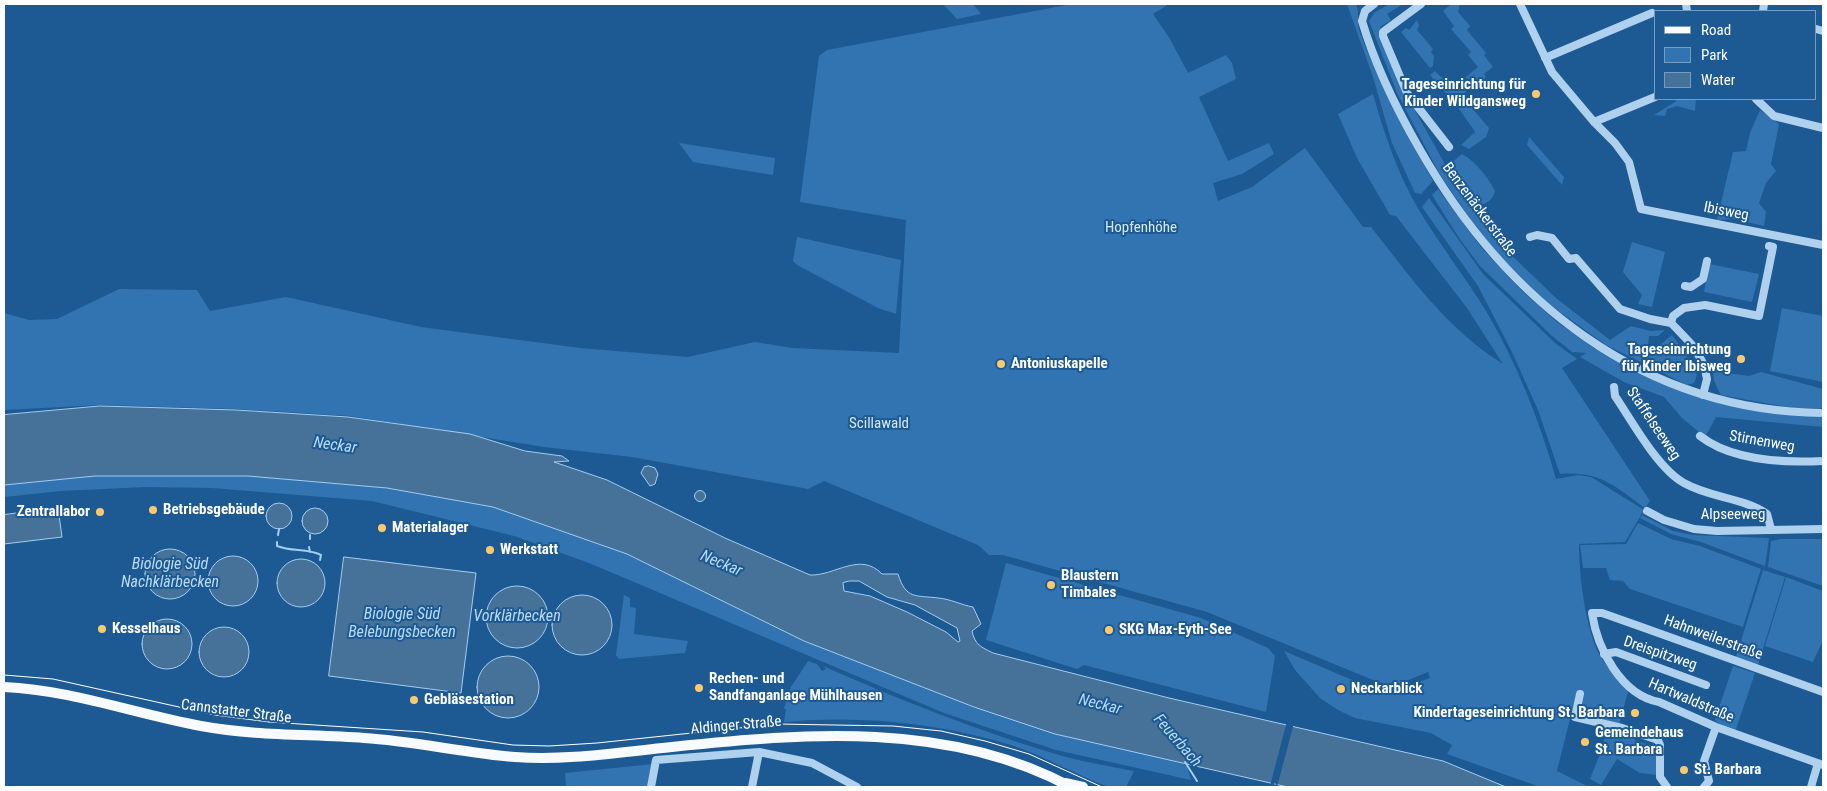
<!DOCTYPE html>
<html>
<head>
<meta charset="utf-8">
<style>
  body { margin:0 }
  #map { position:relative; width:1827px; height:791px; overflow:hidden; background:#1d5a93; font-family:"Roboto Condensed",sans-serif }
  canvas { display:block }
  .frame { position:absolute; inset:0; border:5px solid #fff; pointer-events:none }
  .legend { position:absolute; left:1654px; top:10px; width:162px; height:90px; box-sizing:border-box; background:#1d5a93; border:1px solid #779cbe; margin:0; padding:6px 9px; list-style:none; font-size:15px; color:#fff }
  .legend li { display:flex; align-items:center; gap:10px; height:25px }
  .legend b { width:25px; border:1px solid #779cbe }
</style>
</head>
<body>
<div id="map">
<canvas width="1827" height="791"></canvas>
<div class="frame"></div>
<ul class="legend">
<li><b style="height:6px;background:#f7fbff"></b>Road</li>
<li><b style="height:14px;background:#3174b1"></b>Park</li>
<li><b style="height:14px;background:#467199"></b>Water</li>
</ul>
</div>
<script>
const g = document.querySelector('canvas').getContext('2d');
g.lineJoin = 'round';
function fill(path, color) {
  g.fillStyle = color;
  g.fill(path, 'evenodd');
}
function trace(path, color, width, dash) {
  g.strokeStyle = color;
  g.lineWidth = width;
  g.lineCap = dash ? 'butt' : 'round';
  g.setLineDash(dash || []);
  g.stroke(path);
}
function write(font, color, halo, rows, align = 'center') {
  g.font = font + ' "Roboto Condensed",sans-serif';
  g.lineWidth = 4;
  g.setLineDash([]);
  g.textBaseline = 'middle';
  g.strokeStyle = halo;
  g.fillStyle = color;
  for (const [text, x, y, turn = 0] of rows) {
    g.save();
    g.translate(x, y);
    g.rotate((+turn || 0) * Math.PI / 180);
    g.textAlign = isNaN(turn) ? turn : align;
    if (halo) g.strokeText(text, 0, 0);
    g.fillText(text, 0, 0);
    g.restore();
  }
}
fill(new Path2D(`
  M943,4H973L981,14L957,19Z
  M1072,4H1169L1153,14L1170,39L1188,73L1226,55L1232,63L1236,79L1199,97L1228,161L1269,143L1274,154L1242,174L1213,183L1218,201L1252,187L1305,148L1363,227H1371C1412,279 1446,328 1503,364L1467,308L1396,216L1390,215L1357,158L1338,114L1373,94C1384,133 1398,175 1419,210C1440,245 1465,277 1486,311C1517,363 1540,422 1556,479L1578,475L1591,477L1644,510L1625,542L1579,544C1579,574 1585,627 1599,654C1606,666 1618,679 1629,688L1619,725L1571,715L1557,771L1589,787H1540L1447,754L1452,745L1431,733L1355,718L1338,710L1320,698L1295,670L1284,651L1364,685L1399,689L1430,678L1428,672L1396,685L1378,682L1207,612L1003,555H989L978,545L824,481L808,489L632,457L544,447L350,416L236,409L100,405L4,410V313L29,320L57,319L119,289L197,290L210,311L286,297L421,327L580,348L688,357L755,342L792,348L899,353L906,220L800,202L819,56L827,50Z
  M1347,4H1356C1360,14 1356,23 1360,33C1380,85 1406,133 1433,181L1421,194L1415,193L1392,143L1373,77Z
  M1390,4H1403L1387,14L1391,20L1380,27L1379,36L1403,89L1446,166L1506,250L1556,298L1610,340L1631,326L1651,331L1665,330L1658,336H1649L1648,345H1660L1672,335L1683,350L1697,375L1694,383L1687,385L1606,345L1525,287L1474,225L1439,173L1397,93L1369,21L1375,12Z
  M1451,4H1460L1458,12L1470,26L1467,30L1486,53L1484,55L1493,67L1484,74L1486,77L1482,81L1465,78L1478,67L1468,55L1471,52L1451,29L1454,26L1443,11Z
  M1417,20L1419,25L1417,30L1433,49L1431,52L1434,56L1433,66L1430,68L1401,32L1406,28L1409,30Z
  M1435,71L1452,88L1459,83L1466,91L1464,94L1474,106L1472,108L1489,128L1486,137L1469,149L1461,145L1475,132L1460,110L1430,75Z
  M1677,99H1696L1695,111L1677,106L1667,109L1665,116L1654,115L1675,102Z
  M1760,110L1779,124L1771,164L1776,171L1766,183L1759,203L1766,212L1764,226L1733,219L1717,220L1733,152L1746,151L1750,133Z
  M1529,137L1564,177L1562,185L1527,145Z
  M679,143L775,158L773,175L693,162Z
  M1462,154C1476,162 1487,176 1495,191C1493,198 1489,203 1481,205C1471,195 1451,179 1450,164Z
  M1438,189L1481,247L1521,290L1557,322L1594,348L1695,395L1720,403L1800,416H1823V427L1716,417L1705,437L1682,418L1664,397L1624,382L1580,357L1586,353L1572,352L1552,336L1480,266L1459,238L1432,195Z
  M1429,198L1483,274L1555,343L1577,359L1562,368L1650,501L1645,508C1614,486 1601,471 1560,474L1538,410L1511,350L1478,286L1422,207Z
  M797,237L901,260L896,314L878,308L797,265L793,261Z
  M1632,242L1665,252L1652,307L1638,304L1642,295L1623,272Z
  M1709,264L1759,274L1752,302L1704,292Z
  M1782,308L1823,316V382L1770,371Z
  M1713,371L1749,376L1761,372L1823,389V408L1797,409L1721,395L1714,381Z
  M95,476H248L387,488L493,507L627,554L804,641L974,707L1055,734L1181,762L1187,767L1191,780L1056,750L944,713L589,563L514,536L372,501L212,488L145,487L61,491L4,497V485Z
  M1642,515L1673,531L1693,535L1769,538L1765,566L1701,542L1671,534L1640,518Z
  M1638,523L1671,539L1700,546L1761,569L1743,627L1630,589L1623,581L1610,580L1606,568H1583L1580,545L1626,544Z
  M1780,539H1823V586L1768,567L1771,541Z
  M1006,563L1201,618L1268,648L1275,656L1266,712L1084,665L1077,669L986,640Z
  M1763,570L1785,577L1758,665L1736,657Z
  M1786,577L1823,591V640L1813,662L1765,646Z
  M624,595L630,598V607L636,608L634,634L688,641L685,653L619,659L616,655Z
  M808,661L817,664L822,671L826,669L823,666C900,700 978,731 1059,755C1083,762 1109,766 1134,771L1126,787H1109C1076,775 1045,756 1011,745C939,723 860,715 784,722L786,710L784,708L791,687Z
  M1733,666L1755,673L1735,732L1723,728L1715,720Z
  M1607,727L1636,735L1634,740L1653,746L1656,741L1659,745L1658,775L1640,773L1617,759L1601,785L1590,779L1603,746Z
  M653,764L649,787H566L565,773Z`), '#3174b1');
const water = new Path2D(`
  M100,406L236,410L348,417L470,434L525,451L562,456L569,461L554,462L607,480L725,538L810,575C835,576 860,551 882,574H898C906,600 916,595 938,598C951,599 961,605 973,607L981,624L972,631C975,645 981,647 993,653L1169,698L1443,761L1506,787H1288L1055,734L974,707L804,641L627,554L493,507L387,488L248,476H95L4,485V415ZM850,581H859L887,597L915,605L957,628L960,641L958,642L946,632L907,612L870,596L844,591L843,583Z
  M649,466L655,468L658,474L655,484L650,486L641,473L644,467Z
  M694.5 496a5.5 5.5 0 1 1 11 0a5.5 5.5 0 1 1-11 0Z
  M266 516a13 13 0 1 1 26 0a13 13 0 1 1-26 0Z
  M302 521a13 13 0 1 1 26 0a13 13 0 1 1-26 0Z
  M58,508L62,537L4,544V515Z
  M145 574a25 25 0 1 1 50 0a25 25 0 1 1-50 0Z
  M208 581a25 25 0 1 1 50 0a25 25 0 1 1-50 0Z
  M344,557L476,573L461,693L329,676Z
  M277 583a24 24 0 1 1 48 0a24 24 0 1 1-48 0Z
  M486 617a31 31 0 1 1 62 0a31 31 0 1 1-62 0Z
  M552 625a30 30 0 1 1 60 0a30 30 0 1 1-60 0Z
  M142 644a25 25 0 1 1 50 0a25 25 0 1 1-50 0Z
  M199 652a25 25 0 1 1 50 0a25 25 0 1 1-50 0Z
  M477 687a31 31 0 1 1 62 0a31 31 0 1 1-62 0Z`);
fill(water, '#467199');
trace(water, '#a3cdf0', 1);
fill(new Path2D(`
  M1287,721L1294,723L1277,787L1275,782L1273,786H1270Z`), '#1d5a93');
trace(new Path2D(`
  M278,535L279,529
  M310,539V535
  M277,542V546C292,552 307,548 321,555L320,560
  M309,547L310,552
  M1185,762L1197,781`), '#a3cdf0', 2);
trace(new Path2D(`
  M1374,4L1365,11L1362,21C1375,65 1396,108 1419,148C1506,301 1642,411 1823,413
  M1421,4L1383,32V36L1407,93L1449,147
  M1520,4L1552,72L1594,122L1615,143L1629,162L1641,209L1823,245
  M1686,4L1687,11
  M1763,11L1764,4
  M1816,29L1823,31
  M1545,58L1652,13
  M1756,99L1774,116L1823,128
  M1594,122L1655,97
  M1530,237L1537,235L1552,238L1569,259L1576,258L1620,309L1650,319L1671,323L1677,329L1694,347L1704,365L1707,379L1703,395
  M1685,286L1691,287L1703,279L1707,261
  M1671,323L1673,316L1684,308L1705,305L1759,316L1773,247L1769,246
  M1614,387L1615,396C1632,421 1658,469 1684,483C1710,498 1742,497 1767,514L1771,529
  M1700,436C1732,461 1783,463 1823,461
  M1647,511L1664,520L1694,529L1717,531L1823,529
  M1604,654L1616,652L1706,685
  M1823,692L1636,625L1602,613H1592C1597,648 1621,695 1659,702L1716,727L1823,765
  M1580,694L1575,717L1622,728L1658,740L1660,745V777L1667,787
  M651,787L656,760L759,752L812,763L857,787
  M752,787L759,752
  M1704,787L1709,781L1704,761L1716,727
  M1811,787L1818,763`), '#afd1ee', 8);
trace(new Path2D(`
  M4,687C72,690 135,714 201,726C255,736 309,734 364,738C414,741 464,753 515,757C567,761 620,752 672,747C806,733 948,721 1071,787
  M1065,783L1083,787`), '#f7fbff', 10);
trace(new Path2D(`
  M4,675L53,679L215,715L269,722L423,732L513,745L549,746L597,743L777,724L893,726L941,731L985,741L1029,754L1102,787`), '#fff', 1);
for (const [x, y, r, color] of [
  [1536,94,5,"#fdc96e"],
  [1741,359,5,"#fdc96e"],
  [1001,364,5,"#fdc96e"],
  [153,510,5,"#fdc96e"],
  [100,512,5,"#fdc96e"],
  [382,528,5,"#fdc96e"],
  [490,550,5,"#fdc96e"],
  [1051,585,5,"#fdc96e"],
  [102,629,5,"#fdc96e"],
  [1109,630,5,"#fdc96e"],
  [699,688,5,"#fdc96e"],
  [1341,689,5,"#fdc96e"],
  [414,700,5,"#fdc96e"],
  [1635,713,5,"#fdc96e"],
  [1585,742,5,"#fdc96e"],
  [1684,770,5,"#fdc96e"]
]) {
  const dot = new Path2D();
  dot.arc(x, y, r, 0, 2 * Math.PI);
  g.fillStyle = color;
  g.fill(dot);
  trace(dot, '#1d5a93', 2);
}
write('bold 15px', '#fff', '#1d5a93', [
  ["Tageseinrichtung für",1526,85,"right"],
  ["Kinder Wildgansweg",1526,102,"right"],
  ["Tageseinrichtung",1731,350,"right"],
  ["für Kinder Ibisweg",1731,367,"right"],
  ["Antoniuskapelle",1011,364],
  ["Betriebsgebäude",163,510],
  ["Zentrallabor",90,512,"right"],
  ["Materialager",392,528],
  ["Werkstatt",500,550],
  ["Blaustern",1061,576],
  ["Timbales",1061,593],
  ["Kesselhaus",112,629],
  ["SKG Max-Eyth-See",1119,630],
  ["Rechen- und",709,679],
  ["Sandfanganlage Mühlhausen",709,696],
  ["Neckarblick",1351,689],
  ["Gebläsestation",424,700],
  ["Kindertageseinrichtung St. Barbara",1625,713,"right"],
  ["Gemeindehaus",1595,733],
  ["St. Barbara",1595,750],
  ["St. Barbara",1694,770]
], 'left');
write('15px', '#fff', '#1d5a93', [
  ["Benzenäckerstraße",1479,210,53],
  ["Ibisweg",1726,212,11],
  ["Staffelseeweg",1653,424,56],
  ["Stirnenweg",1762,442,10],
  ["Alpseeweg",1733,515],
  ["Hahnweilerstraße",1713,638,20],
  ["Dreispitzweg",1660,654,19],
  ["Hartwaldstraße",1691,701,23],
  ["Cannstatter Straße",236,712,7],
  ["Aldinger Straße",736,726,-5]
]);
write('15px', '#d5e9fa', '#1d5a93', [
  ["Hopfenhöhe",1141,228],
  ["Scillawald",879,424]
]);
write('italic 16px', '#bcdaf5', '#1d5a93', [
  ["Neckar",335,446,8],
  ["Neckar",721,564,23],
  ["Biologie Süd",170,565],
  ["Nachklärbecken",170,583],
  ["Biologie Süd",402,615],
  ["Belebungsbecken",402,633],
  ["Vorklärbecken",517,617],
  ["Neckar",1100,705,14],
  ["Feuerbach",1177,741,49]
]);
</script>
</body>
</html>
